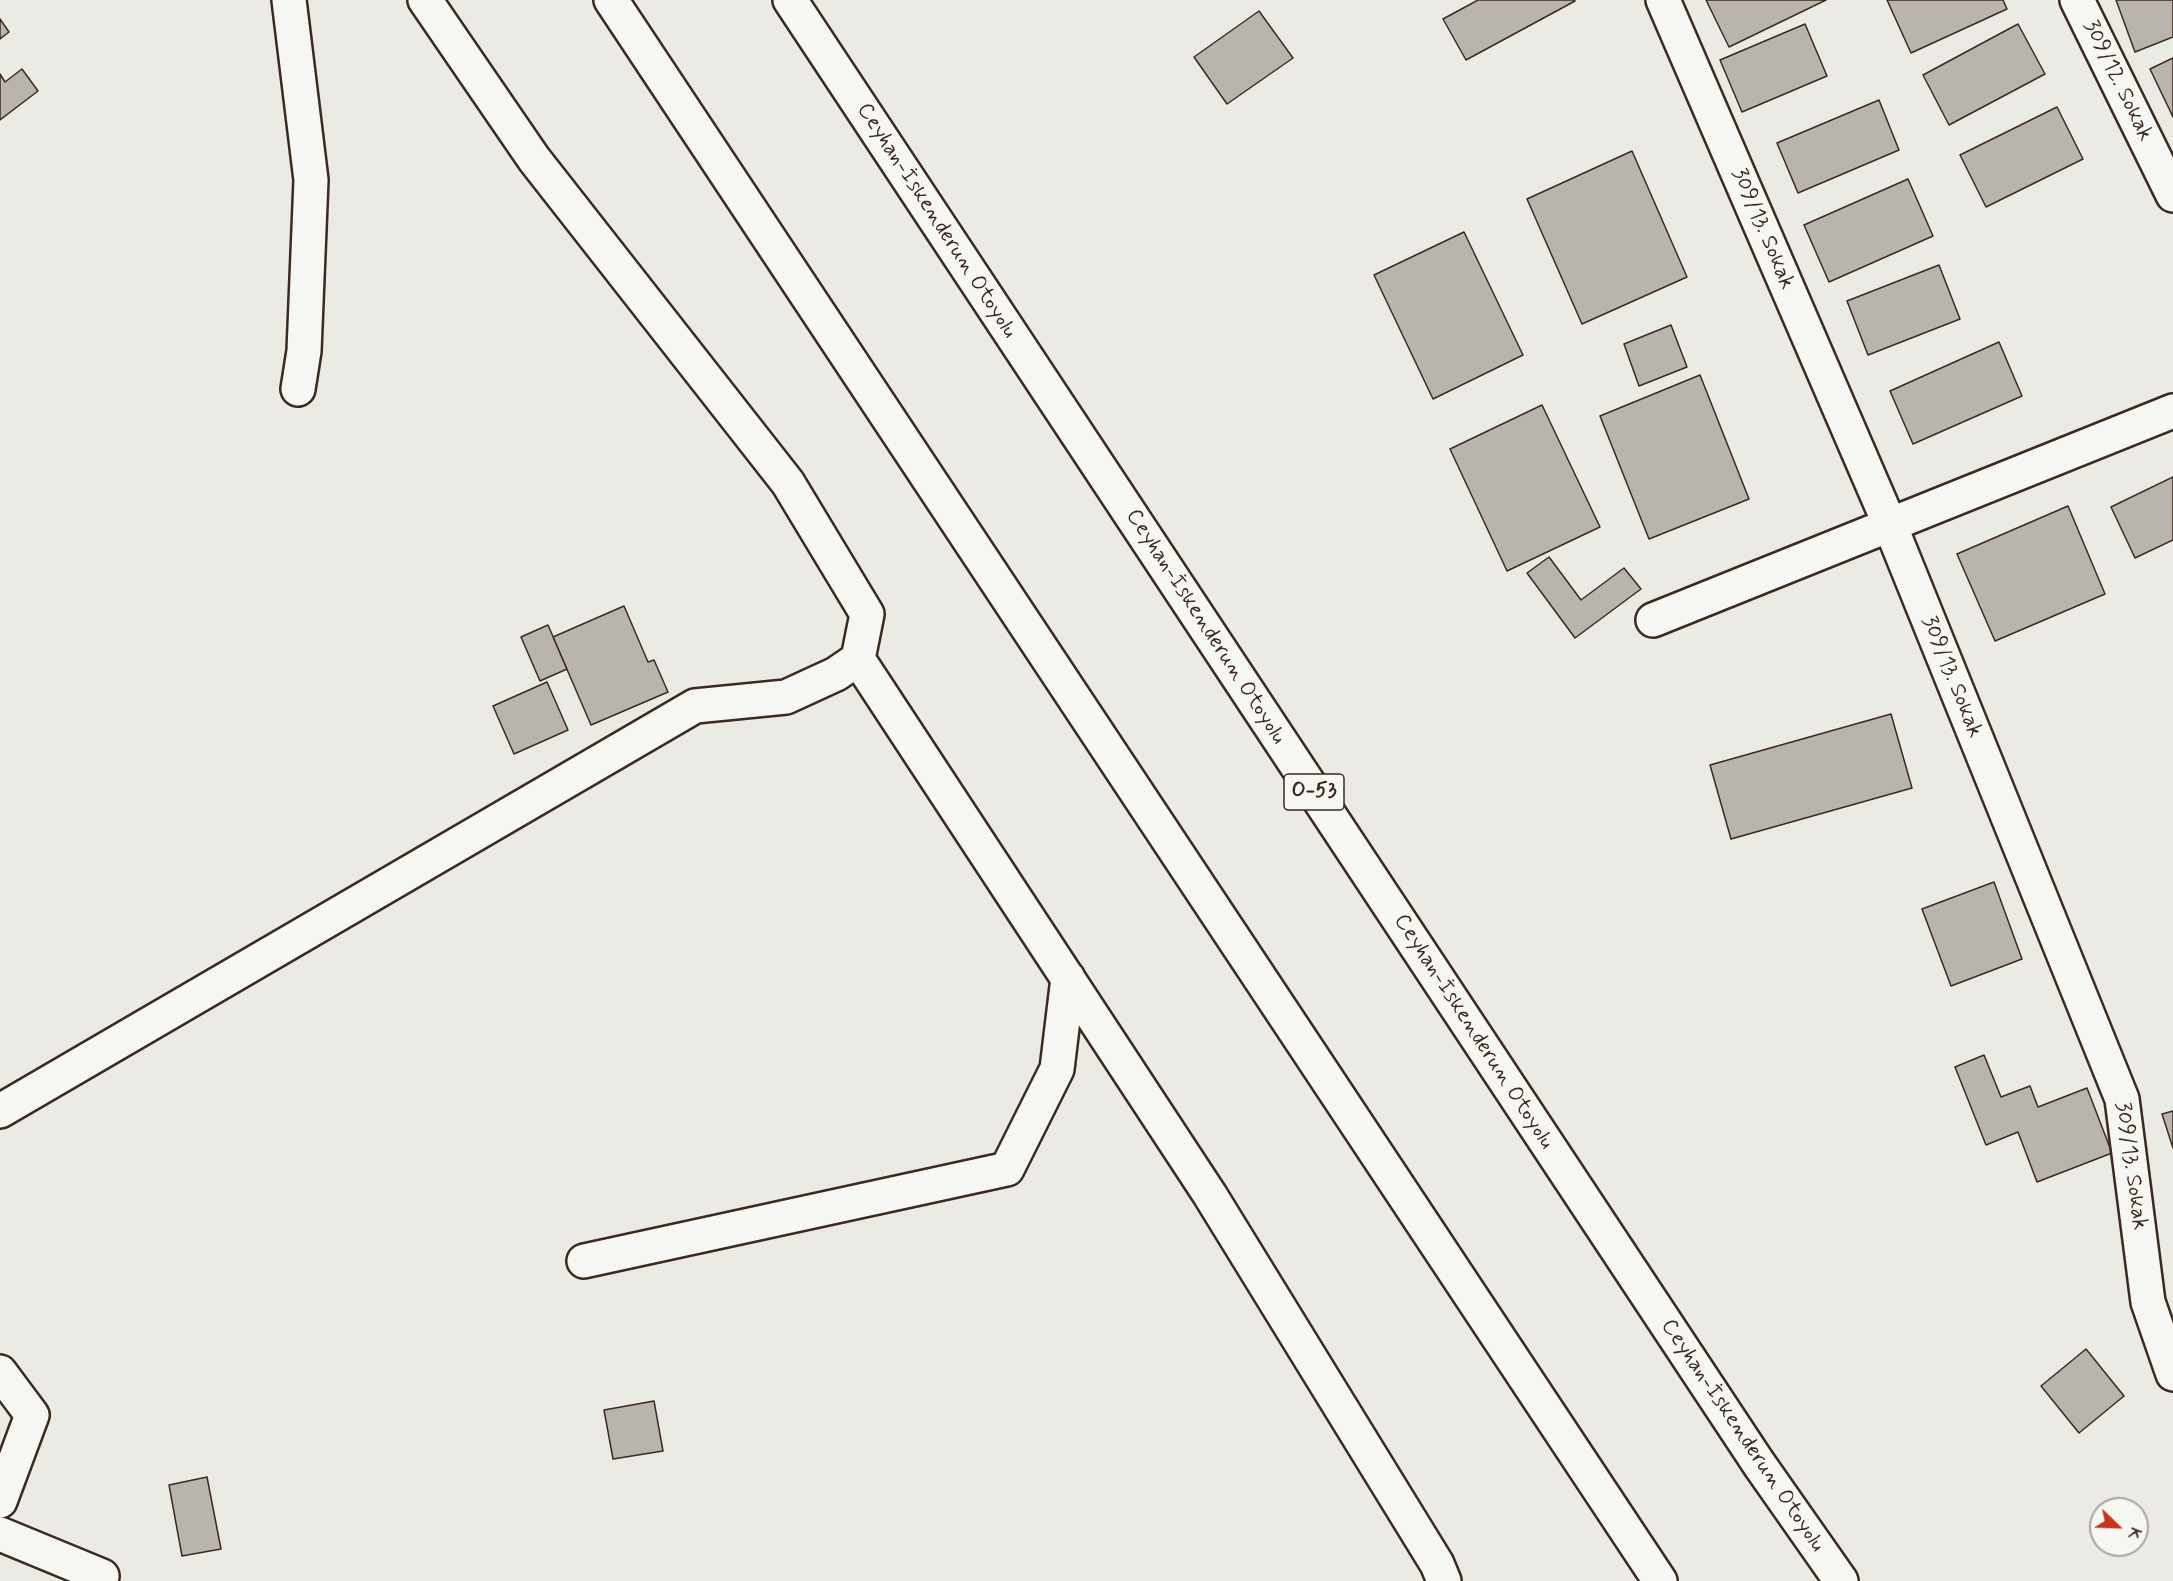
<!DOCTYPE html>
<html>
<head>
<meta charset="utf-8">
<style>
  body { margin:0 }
  #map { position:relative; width:2173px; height:1581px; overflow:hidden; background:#ebeae5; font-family:Mynerve,sans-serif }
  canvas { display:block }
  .north { position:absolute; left:2089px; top:1497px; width:60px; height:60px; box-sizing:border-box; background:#f6f6f2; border:2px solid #aba49d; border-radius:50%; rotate:113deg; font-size:16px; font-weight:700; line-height:24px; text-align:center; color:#3b2a1e }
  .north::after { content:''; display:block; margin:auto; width:21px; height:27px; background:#c8321e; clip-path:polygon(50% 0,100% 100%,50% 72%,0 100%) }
</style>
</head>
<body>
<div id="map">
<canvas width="2173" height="1581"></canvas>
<div class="north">K</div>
</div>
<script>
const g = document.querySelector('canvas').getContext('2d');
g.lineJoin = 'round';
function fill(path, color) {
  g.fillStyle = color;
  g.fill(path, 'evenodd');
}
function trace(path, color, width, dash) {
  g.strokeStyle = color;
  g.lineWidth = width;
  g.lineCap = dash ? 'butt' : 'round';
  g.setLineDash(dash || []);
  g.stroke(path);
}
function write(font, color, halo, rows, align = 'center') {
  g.font = font + ' Mynerve,sans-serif';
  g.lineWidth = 4.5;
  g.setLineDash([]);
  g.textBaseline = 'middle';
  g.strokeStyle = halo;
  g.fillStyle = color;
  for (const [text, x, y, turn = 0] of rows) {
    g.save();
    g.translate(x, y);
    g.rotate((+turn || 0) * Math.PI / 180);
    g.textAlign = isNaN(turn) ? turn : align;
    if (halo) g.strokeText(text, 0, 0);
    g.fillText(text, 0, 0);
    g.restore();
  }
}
const building = new Path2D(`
  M1478,0H1574L1575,1L1466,60L1443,19Z
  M1706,0H1826L1729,47Z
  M1887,0H2003L2007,9L1911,53Z
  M2116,0H2173V37L2135,52Z
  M1259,11L1293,58L1227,104L1194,57Z
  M0,19L9,32L0,39Z
  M1805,24L1827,76L1742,112L1720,60Z
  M2018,24L2045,74L1949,125L1923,75Z
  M2173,58V117L2150,69Z
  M22,69L38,91L0,120V74L5,82Z
  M1879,100L1899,150L1798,193L1777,143Z
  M2057,107L2083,159L1986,207L1960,155Z
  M1632,151L1687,277L1582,324L1527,199Z
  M1908,179L1933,236L1829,282L1804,225Z
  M1464,232L1523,355L1433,399L1374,275Z
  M1939,265L1960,319L1868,355L1847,301Z
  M1671,325L1687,367L1639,386L1624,344Z
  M1999,342L2022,396L1913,444L1890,391Z
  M1700,375L1749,499L1649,539L1600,416Z
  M1542,405L1600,527L1507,571L1450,449Z
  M2173,477V540L2135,558L2111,507Z
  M2068,506L2105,594L1995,641L1957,554Z
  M1549,557L1581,600L1624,568L1641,589L1575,638L1527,573Z
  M624,606L648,662L654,660L668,692L591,725L553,637Z
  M548,625L567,669L540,681L521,637Z
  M547,682L568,730L514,754L493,706Z
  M1891,714L1912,788L1731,839L1710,765Z
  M1994,882L2022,959L1951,986L1922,909Z
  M1984,1055L2001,1097L2030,1086L2038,1107L2087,1088L2112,1153L2037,1182L2018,1132L1986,1145L1955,1067Z
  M2173,1111V1148L2162,1114Z
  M2086,1349L2124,1396L2079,1433L2041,1386Z
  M654,1401L663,1451L613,1459L604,1410Z
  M207,1477L221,1549L182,1556L169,1485Z`);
fill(building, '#bab4ae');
trace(building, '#3b2a1e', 1.5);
const minor = new Path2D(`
  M289,0L311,180L304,351L298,389
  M1663,0L1890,525L2122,1099L2148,1302L2173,1374
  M2077,0L2173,195
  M1653,620L2173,411
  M858,659L1210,1195L1437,1564L1444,1581
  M0,1111L695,706L786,697L836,674L858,659L867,614L788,483L534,159L425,0
  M584,1261L1007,1169L1057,1069L1068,978
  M0,1372L32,1415L0,1501
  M0,1534L102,1576L100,1581`);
const highway = new Path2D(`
  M611,0L1660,1581
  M790,0L1759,1464L1841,1581`);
trace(minor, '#3b2a1e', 38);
trace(highway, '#3b2a1e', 38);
trace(minor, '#f6f6f2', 33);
trace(highway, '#f6f6f2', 33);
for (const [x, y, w] of [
  [1314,792,60]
]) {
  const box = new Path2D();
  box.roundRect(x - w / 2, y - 18, w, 36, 4.5);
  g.fillStyle = '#f6f6f2';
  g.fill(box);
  trace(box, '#3b2a1e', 1.5);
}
write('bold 21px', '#3b2a1e', null, [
  ["O-53",1314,792]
]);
write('22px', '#3b2a1e', '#f6f6f2', [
  ["309/12. Sokak",2117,81,64],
  ["Ceyhan-İskenderun Otoyolu",936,221,57],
  ["309/13. Sokak",1762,229,67],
  ["Ceyhan-İskenderun Otoyolu",1205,627,57],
  ["309/13. Sokak",1951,677,68],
  ["Ceyhan-İskenderun Otoyolu",1473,1032,57],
  ["309/13. Sokak",2130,1166,82],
  ["Ceyhan-İskenderun Otoyolu",1742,1436,56]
]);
</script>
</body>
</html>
